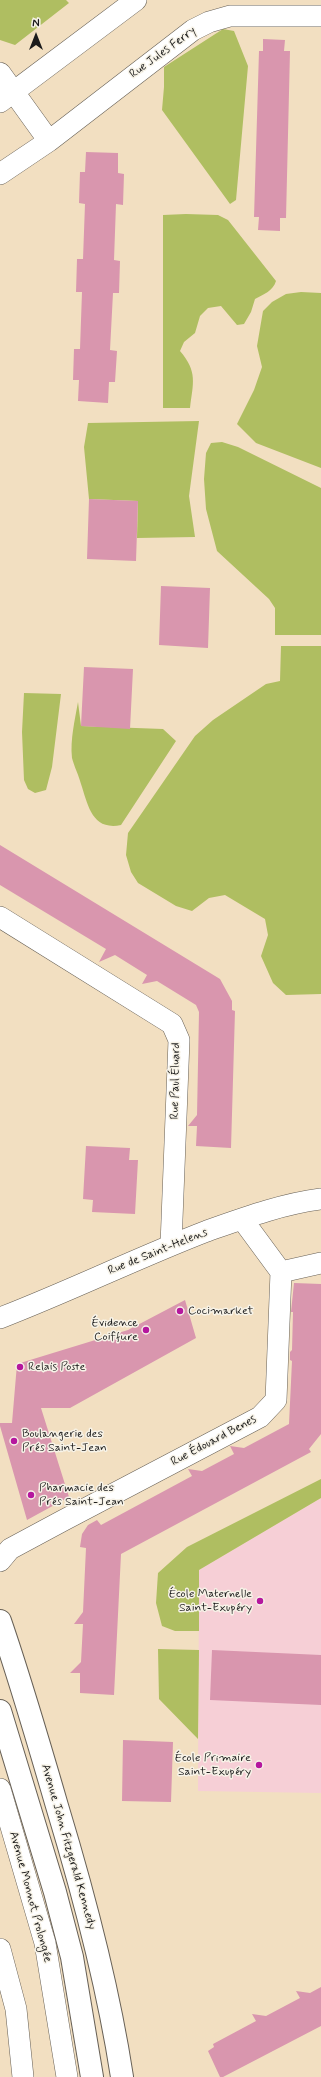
<!DOCTYPE html>
<html>
<head>
<meta charset="utf-8">
<style>
  body { margin:0 }
  #map { position:relative; width:321px; height:2077px; overflow:hidden; background:#f2dfc1; font-family:Mynerve,sans-serif }
  canvas { display:block }
  .north { position:absolute; left:16px; top:16px; width:40px; height:40px; -webkit-text-stroke:3px #f7f3e8; paint-order:stroke; rotate:0deg; font-size:11px; font-weight:700; line-height:16px; text-align:center; color:#1c1c1c }
  .north::after { content:''; display:block; margin:auto; width:14px; height:18px; background:#1c1c1c; clip-path:polygon(50% 0,100% 100%,50% 72%,0 100%) }
</style>
</head>
<body>
<div id="map">
<canvas width="321" height="2077"></canvas>
<div class="north">N</div>
</div>
<script>
const g = document.querySelector('canvas').getContext('2d');
g.lineJoin = 'round';
function fill(path, color) {
  g.fillStyle = color;
  g.fill(path, 'evenodd');
}
function trace(path, color, width, dash) {
  g.strokeStyle = color;
  g.lineWidth = width;
  g.lineCap = dash ? 'butt' : 'round';
  g.setLineDash(dash || []);
  g.stroke(path);
}
function write(font, color, halo, rows, align = 'center') {
  g.font = font + ' Mynerve,sans-serif';
  g.lineWidth = 3;
  g.setLineDash([]);
  g.textBaseline = 'middle';
  g.strokeStyle = halo;
  g.fillStyle = color;
  for (const [text, x, y, turn = 0] of rows) {
    g.save();
    g.translate(x, y);
    g.rotate((+turn || 0) * Math.PI / 180);
    g.textAlign = isNaN(turn) ? turn : align;
    if (halo) g.strokeText(text, 0, 0);
    g.fillText(text, 0, 0);
    g.restore();
  }
}
fill(new Path2D(`
  M321,1498V1793L198,1791L199,1570Z`), '#f6cfd6');
fill(new Path2D(`
  M0,0H66L69,3L15,45L0,40Z
  M223,29L234,31L248,66L236,200L230,204L162,110L164,87V67Z
  M186,214L218,215L228,220L276,281C273,291 264,294 255,299L251,312L244,324L237,325L221,306L208,308L200,316L195,333L184,342L180,351C198,372 193,383 190,408H163V215Z
  M301,292L321,293V468L256,443L237,424L254,390L262,367L257,346L263,311L272,302L286,294Z
  M199,421L189,496L195,537L137,538L138,501L89,499L84,447L88,423Z
  M222,442L238,447L321,488V635H275V608L269,599L217,551L206,509L204,479L206,453L211,443Z
  M281,646H321V994L286,995L273,983L261,956L268,935L265,919L225,895L209,898L192,911L176,906L138,883L131,872L126,855L128,833L195,736L213,720L266,684L280,681Z
  M24,693L61,694L52,767L46,790L35,793L28,789L24,780L22,732Z
  M78,702L81,726L163,729L176,741L121,825C92,831 88,805 81,784C79,776 74,766 72,758C70,740 75,719 78,702Z
  M321,1479V1498L199,1570V1631H175L162,1626L156,1603L158,1573L187,1547Z
  M158,1649L199,1650L198,1739L159,1699Z`), '#afbe61');
fill(new Path2D(`
  M263,39L285,40L284,51H290L286,218H280V231L258,230L259,217H254L259,51H263Z
  M86,152L118,153V173L124,174L123,205L116,204L114,260L120,261L119,293H113L110,350L117,351L115,382H109L108,403L78,401L79,380H73L74,349H80L82,292H76L77,259H83L85,204L79,203L80,172H85Z
  M89,499L138,501L136,561L87,559Z
  M161,586L210,588L208,648L159,645Z
  M84,667L133,669L130,729L81,726Z
  M0,845L220,979L232,1001V1010L235,1011L231,1148L196,1146L197,1126H188L197,1115L199,1012L196,1005L157,981L142,984L147,975L115,955L99,962L106,949L0,885Z
  M86,1146L130,1148L129,1160H138L135,1214L92,1212L93,1200L83,1199Z
  M294,1283L321,1284V1434L309,1449L311,1452L121,1554L114,1695L80,1693V1673H70L81,1662L83,1624H74L83,1612L86,1548L80,1547L82,1534L88,1525L97,1520L101,1525L192,1476L188,1469L202,1471L234,1454L230,1446L244,1448L289,1424L292,1361L290,1360V1352L292,1350L293,1312H291Z
  M185,1300L196,1338L70,1408H41L69,1497L27,1520L0,1426V1423H12L17,1364L128,1330Z
  M212,1650L321,1655V1705L210,1700Z
  M123,1740L173,1742L171,1802L122,1801Z
  M321,1987V2026L223,2077H220L208,2051L214,2047L213,2044L256,2021L252,2014L266,2016L300,1998L296,1991L310,1993Z`), '#d996ae');
const street = new Path2D(`
  M0,73L49,141
  M0,102L136,0
  M0,174L49,141L193,30L209,22L230,16H321
  M0,917L172,1024L179,1040L171,1245
  M281,1272L321,1263
  M0,1318C70,1291 137,1258 207,1231C244,1218 282,1204 321,1199
  M0,1561L10,1549L64,1520L260,1417L276,1400L281,1272L242,1219
  M0,1789L45,1943L67,2077
  M0,1949L16,2009L23,2077`);
const secondary = new Path2D(`
  M0,1621C21,1682 39,1744 57,1806C84,1895 108,1985 122,2077
  M0,1711L55,1892L72,1957L92,2077`);
trace(street, '#676056', 22);
trace(secondary, '#676056', 24);
trace(street, '#fff', 21);
trace(secondary, '#fff', 22);
for (const [x, y, r, color] of [
  [180,1311,4,"#b5179e"],
  [146,1330,4,"#b5179e"],
  [20,1367,4,"#b5179e"],
  [14,1441,4,"#b5179e"],
  [31,1495,4,"#b5179e"],
  [260,1601,4,"#b5179e"],
  [259,1765,4,"#b5179e"]
]) {
  const dot = new Path2D();
  dot.arc(x, y, r, 0, 2 * Math.PI);
  g.fillStyle = color;
  g.fill(dot);
  trace(dot, '#f7f3e8', 1.5);
}
write('12px', '#1c1c1c', '#f7f3e8', [
  ["Rue Jules Ferry",163,53,-36],
  ["Rue Paul Éluard",176,1081,-89],
  ["Rue de Saint-Helens",158,1252,-22],
  ["Rue Édouard Benes",214,1441,-28],
  ["Avenue John Fitzgerald Kennedy",68,1847,74],
  ["Avenue Monnot Prolongée",30,1897,75]
]);
write('12px', '#1c1c1c', '#f7f3e8', [
  ["Cocimarket",188,1311],
  ["Évidence",138,1323,"right"],
  ["Coiffure",138,1337,"right"],
  ["Relais Poste",28,1367],
  ["Boulangerie des",22,1434],
  ["Prés Saint-Jean",22,1448],
  ["Pharmacie des",39,1488],
  ["Prés Saint-Jean",39,1502],
  ["École Maternelle",252,1594,"right"],
  ["Saint-Exupéry",252,1608,"right"],
  ["École Primaire",251,1758,"right"],
  ["Saint-Exupéry",251,1772,"right"]
], 'left');
</script>
</body>
</html>
